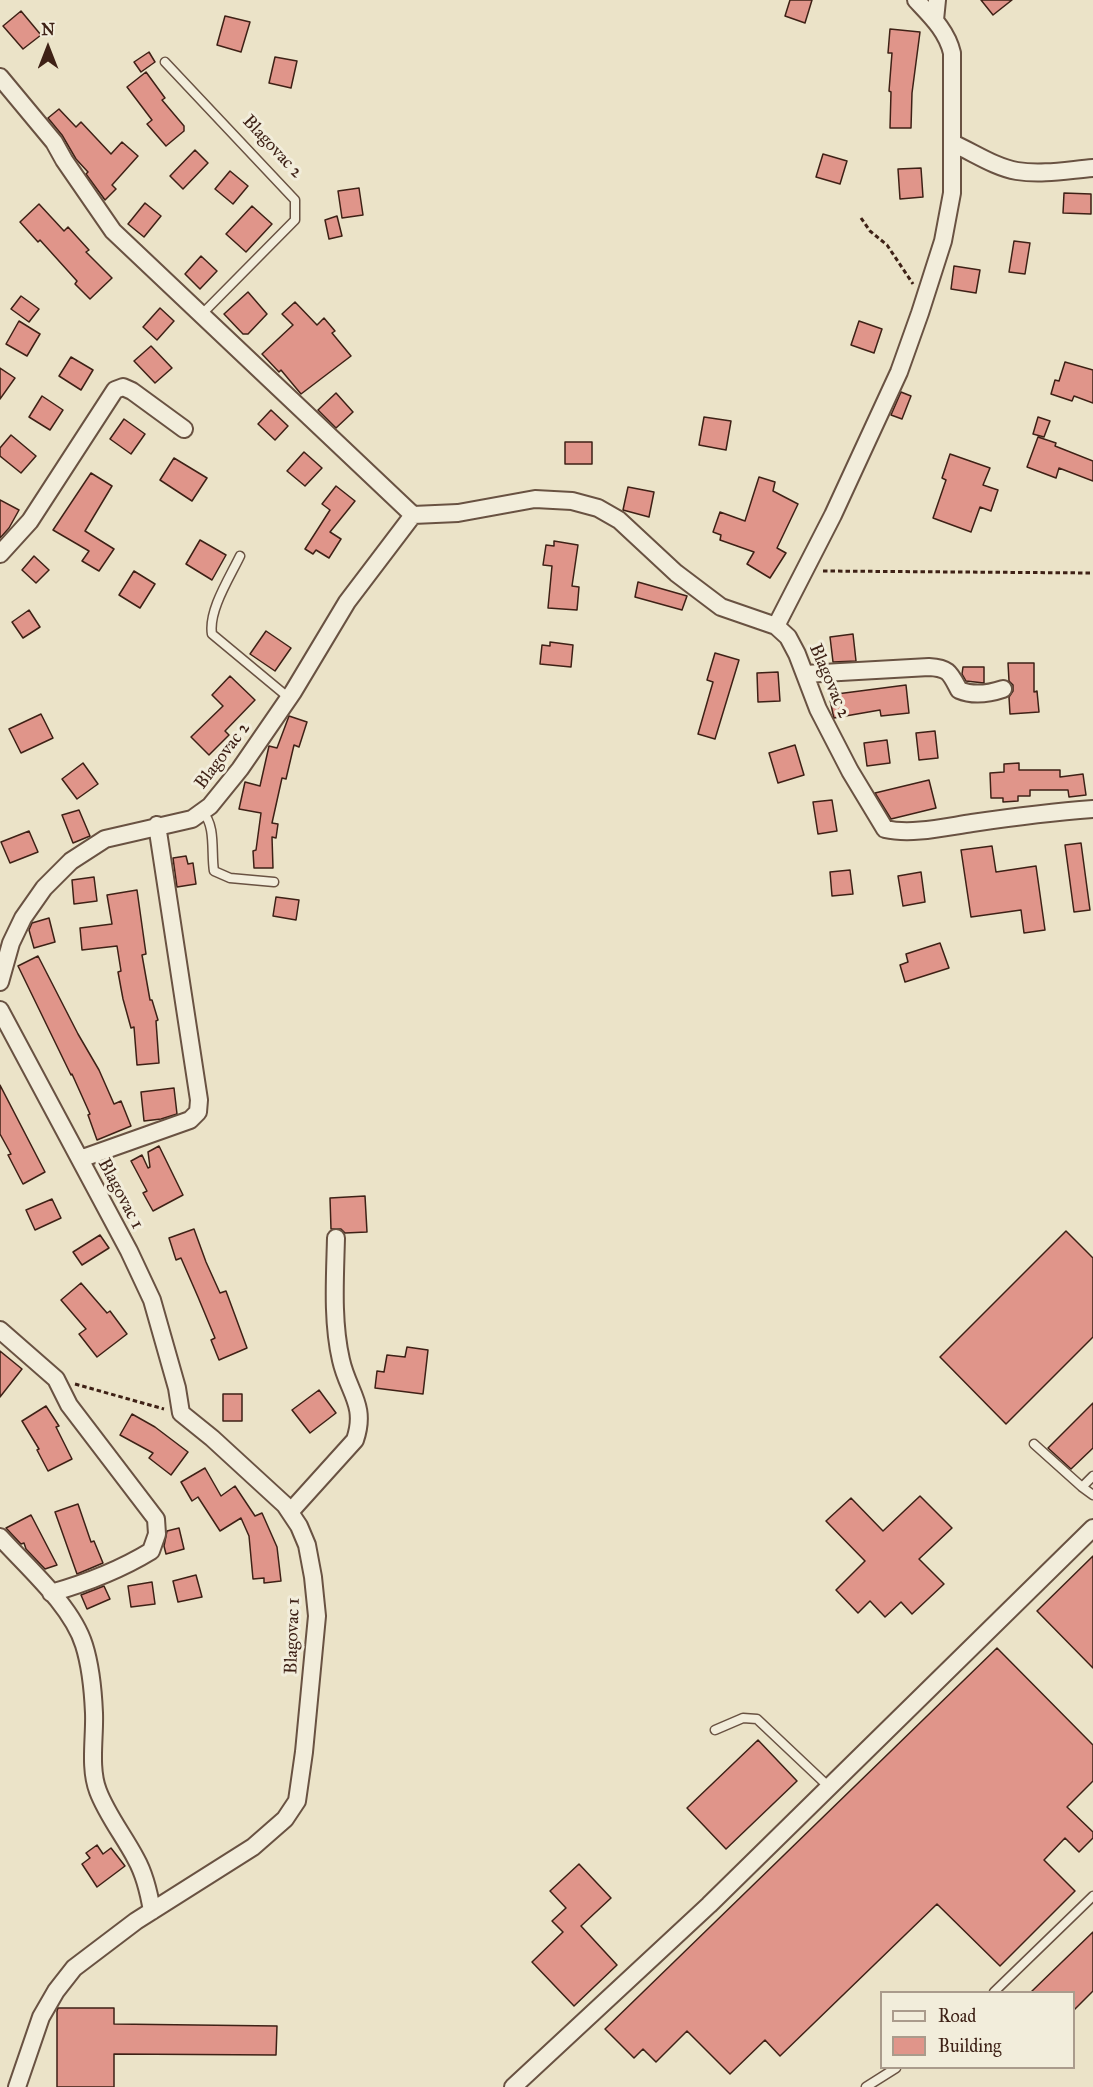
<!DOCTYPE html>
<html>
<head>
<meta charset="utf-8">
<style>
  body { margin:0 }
  #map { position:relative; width:1093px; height:2087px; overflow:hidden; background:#ebe3c8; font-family:"IM FELL Great Primer",serif }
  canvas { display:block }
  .legend { position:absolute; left:880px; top:1991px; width:195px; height:78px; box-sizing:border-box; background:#f2eddb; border:2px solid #aa9b8c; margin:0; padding:8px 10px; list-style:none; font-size:18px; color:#3e2116 }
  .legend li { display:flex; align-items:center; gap:12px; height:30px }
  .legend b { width:30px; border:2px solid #aa9b8c }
  .north { position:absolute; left:18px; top:18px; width:60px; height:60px; -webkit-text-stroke:4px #f2eddb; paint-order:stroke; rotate:0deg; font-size:16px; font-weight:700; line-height:24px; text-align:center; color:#3e2116 }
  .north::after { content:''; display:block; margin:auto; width:21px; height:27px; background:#3e2116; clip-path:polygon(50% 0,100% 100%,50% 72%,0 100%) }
</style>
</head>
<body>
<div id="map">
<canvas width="1093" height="2087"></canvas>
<ul class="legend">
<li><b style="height:8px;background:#f2eddb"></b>Road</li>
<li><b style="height:16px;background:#e0958a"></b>Building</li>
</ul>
<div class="north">N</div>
</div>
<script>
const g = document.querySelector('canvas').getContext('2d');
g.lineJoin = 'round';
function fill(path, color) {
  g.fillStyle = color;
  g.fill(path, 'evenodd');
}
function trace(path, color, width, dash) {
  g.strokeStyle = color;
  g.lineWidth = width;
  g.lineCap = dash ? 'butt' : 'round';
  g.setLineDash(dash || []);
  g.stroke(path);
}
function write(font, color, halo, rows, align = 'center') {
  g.font = font + ' "IM FELL Great Primer",serif';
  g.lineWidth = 6;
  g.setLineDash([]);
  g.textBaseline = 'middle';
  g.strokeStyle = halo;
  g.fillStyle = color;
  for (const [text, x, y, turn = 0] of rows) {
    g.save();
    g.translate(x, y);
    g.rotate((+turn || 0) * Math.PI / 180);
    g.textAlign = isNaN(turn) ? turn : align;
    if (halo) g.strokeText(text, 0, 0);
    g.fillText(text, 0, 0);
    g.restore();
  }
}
const building = new Path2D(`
  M790,0H812L805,23L785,16Z
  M981,0H1012L993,15Z
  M21,11L41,35L23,49L3,26Z
  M225,16L250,22L241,52L217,45Z
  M890,29L920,32L912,93L911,128H890L891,92L889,91L892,53H888Z
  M149,52L155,62L141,72L134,62Z
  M275,57L297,61L291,88L269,83Z
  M146,72L165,98L162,100L184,126V131L166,146L147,124L152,120L127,87Z
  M59,109L76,127L81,122L111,154L122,142L138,156L112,185L116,189L105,200L86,174L88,172L76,159L62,135L48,118Z
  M195,150L208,163L183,189L170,176Z
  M823,154L847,161L840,184L816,177Z
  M921,168L923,197L900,199L898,169Z
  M230,171L248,186L233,204L215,189Z
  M359,188L363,215L342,218L338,191Z
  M1064,193L1091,194V214L1063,213Z
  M145,203L161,216L144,237L128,224Z
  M39,204L64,231L68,227L89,250L86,252L112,278L90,299L75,284L77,281L40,240L38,242L20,222Z
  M252,206L272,224L246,252L226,234Z
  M337,216L342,236L329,239L325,220Z
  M1014,241L1030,243L1025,274L1009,272Z
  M201,256L217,271L200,289L185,274Z
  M954,266L980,270L976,293L951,289Z
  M248,292L267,314L248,334H243L224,314Z
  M21,296L39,309L29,322L11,309Z
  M295,302L317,325L324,318L335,331L332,333L351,356L301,394L281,370L279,372L262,354L293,325L282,314Z
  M160,308L174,321L157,340L143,327Z
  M19,321L40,334L27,356L6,344Z
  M859,321L882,329L874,353L851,345Z
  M151,346L172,368L155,383L134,361Z
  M71,357L93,370L81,390L59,376Z
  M1065,362L1093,370V403L1074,396L1072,401L1051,394L1055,380L1059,381Z
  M0,368L15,378L0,399Z
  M901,392L911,396L902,419L891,415Z
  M336,393L353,412L336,428L318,410Z
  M42,396L63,410L50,430L29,417Z
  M271,410L288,426L275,440L258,424Z
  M704,417L731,421L726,450L699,445Z
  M1038,417L1050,421L1044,437L1033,434Z
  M124,419L145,434L131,454L110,439Z
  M11,435L36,456L21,473L0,456V448Z
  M1038,437L1056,443L1055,446L1093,461V481L1059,468L1056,478L1027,467Z
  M565,442H592V464H565Z
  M304,452L322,468L305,486L287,471Z
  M950,454L990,468L983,485L998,490L991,511L980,507L971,532L933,518L946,480L942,478Z
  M174,458L207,478L192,501L160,480Z
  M91,473L112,486L85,531L114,549L99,571L82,561L89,551L53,530Z
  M759,477L775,482L773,491L798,504L777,548L786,553L770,578L747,564L754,552L720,540L721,535L713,532L720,512L745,521Z
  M336,486L355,501L330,532L341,539L329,558L316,550L313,554L305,549L330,510L322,504Z
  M628,487L654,492L649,517L623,510Z
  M0,500L19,510L9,528L0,538Z
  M200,540L226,555L212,580L186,564Z
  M554,541L578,545L572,586L579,587L577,610L548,608L552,566L543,565L546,545L554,546Z
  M34,556L49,570L36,583L22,570Z
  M134,571L155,584L140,608L119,595Z
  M638,582L687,596L682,610L635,597Z
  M29,610L40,627L23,638L12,622Z
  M266,631L291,648L275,671L250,654Z
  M853,634L856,661L833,662L830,637Z
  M550,642L573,645L571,667L540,664L542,645L550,646Z
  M715,653L739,660L715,739L698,734L713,682L707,680Z
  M1008,663H1034V692L1037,691L1039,712L1010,714L1009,697L1013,691V685L1009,681Z
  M963,667H984V683L966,681L962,674Z
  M778,672L780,701L758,702L757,673Z
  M230,676L255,700L225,731L229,735L209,755L191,737L223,706L212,695Z
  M906,685L909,713L881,716L880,710L834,718L833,714L829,695Z
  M41,714L53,738L21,753L9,729Z
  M289,716L307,722L299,747L294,745L286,779L282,778L272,823L278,824L276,838L272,837L273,868H254L253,851L256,850L261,813L239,809L245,782L260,786L269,746L277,748Z
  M935,731L938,758L919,760L916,733Z
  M887,740L890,763L867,766L864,743Z
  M795,745L804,775L778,783L769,753Z
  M83,763L98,784L77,799L62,779Z
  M1019,763V770H1060V777L1083,774L1086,795L1069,797L1068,790H1030V796H1018V801L1003,802V798H991L990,773L1004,772V764Z
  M929,780L936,808L891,819L875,793Z
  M832,800L837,831L818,834L813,802Z
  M79,810L90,836L73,843L62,815Z
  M29,831L38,852L10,863L1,842Z
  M1081,843L1090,910L1074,912L1065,845Z
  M992,846L996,872L1036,866L1045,930L1024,933L1021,910L971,917L961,850Z
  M186,856L188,864L193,863L196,884L177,887L173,858Z
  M850,870L853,894L832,896L830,872Z
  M921,872L925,902L903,906L898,876Z
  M94,877L97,901L74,904L72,880Z
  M137,890L146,954L142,955L150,1000H152L158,1020L156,1021L159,1063L137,1065L134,1027L131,1028L123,999L118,972L121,971L117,946L82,950L80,928L112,924L107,895Z
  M276,897L299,900L296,920L273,916Z
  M49,918L55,942L34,948L29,930L32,923Z
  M940,943L949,968L905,982L900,965L908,962L906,954Z
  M38,956L78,1034L99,1070L114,1104L121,1101L131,1126L97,1140L88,1115L90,1114L72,1074L71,1075L18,966Z
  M0,1085L45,1172L23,1184L8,1155L11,1154L0,1134Z
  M174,1088L177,1114L161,1119L144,1121L141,1092Z
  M159,1146L183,1195L153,1211L143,1193L147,1191L131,1161L142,1155L148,1168L150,1167L148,1152Z
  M365,1196L367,1232L345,1233L341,1229H331L330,1198Z
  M52,1199L61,1218L35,1230L26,1210Z
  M194,1229L206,1262L220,1293L226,1291L247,1348L219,1360L211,1340L215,1338L198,1297L181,1258L176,1260L169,1238Z
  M1066,1231L1093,1258V1337L1006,1424L940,1357Z
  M100,1235L109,1248L82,1265L73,1252Z
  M81,1283L107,1313L110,1311L127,1334L97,1357L79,1334L86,1329L61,1300Z
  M407,1347L428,1350L423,1394L375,1388L377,1371L384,1372L387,1355L405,1357Z
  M0,1351L22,1369L0,1397Z
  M319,1390L336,1413L310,1433L292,1410Z
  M223,1394H242V1421H223Z
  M1093,1403V1448L1071,1469L1048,1448Z
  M46,1406L59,1426L56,1427L72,1459L48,1471L37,1450L39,1449L22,1421Z
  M132,1414L155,1427L188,1452L171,1475L149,1458L153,1453L120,1435Z
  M205,1468L221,1496L235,1486L255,1516L262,1513L277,1547L281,1581L264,1583V1578L253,1579L249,1536L241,1518L220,1531L198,1497L192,1501L181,1482Z
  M920,1496L952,1528L919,1559L944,1584L912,1614L901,1602L885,1617L870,1601L858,1613L836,1590L865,1561L826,1521L851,1498L883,1531Z
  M78,1504L91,1542L94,1541L103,1563L77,1574L55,1512Z
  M31,1515L57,1565L45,1569L26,1549L24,1543L21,1544L6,1528Z
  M179,1528L184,1549L166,1554L164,1546L167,1531Z
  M1093,1556V1668L1037,1611Z
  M196,1575L202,1597L178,1602L173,1581Z
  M152,1582L155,1604L131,1607L128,1586Z
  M104,1586L110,1599L87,1609L81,1595Z
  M997,1648L1093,1745V1781L1067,1807L1093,1832V1838L1079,1852L1065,1838L1044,1860L1075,1891L1000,1966L937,1904L780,2056L765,2040L730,2074L687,2031L656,2062L643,2049L634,2058L605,2029Z
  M758,1740L797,1781L726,1849L687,1808Z
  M97,1845L103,1854L111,1848L125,1866L97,1887L82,1864L90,1858L86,1853Z
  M579,1864L611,1898L581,1926L617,1965L574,2006L532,1962L563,1932L552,1921L566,1908L550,1891Z
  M1093,1932V1991L1074,2010V1992H1031Z
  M58,2008H114V2024L277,2026L276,2055L114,2054V2087H57V2011Z`);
fill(building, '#e0958a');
trace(building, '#3e2116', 1.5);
const service = new Path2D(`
  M165,62L295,200V220L202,314
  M240,556C230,577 208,611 212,634L289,698
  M203,813C216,825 211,854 214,871L230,878L274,882
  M1034,1444L1082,1487
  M1093,1476L1082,1487L1093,1495
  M715,1730L743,1718L757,1719L829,1787
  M994,1992L1093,1896
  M866,2087L896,2068`);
const minor = new Path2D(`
  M935,20L937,0
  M0,77L54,142L64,160L113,231L413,515
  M952,143C973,152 994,167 1017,171C1042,175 1068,170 1093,168
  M0,554L30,521L115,390L123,387L132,391L184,429
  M776,626L833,515L899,372L920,313L943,241L952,193V53C947,31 931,16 916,0
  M805,674L929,667C949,668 950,673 959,690C973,696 988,694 1003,689
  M0,982L11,943L23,918L44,888L71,861L105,839L192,819L210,806L240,769L293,692L347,602L413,515L458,513L535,499L572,501L598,508L619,520L676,573L721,607L776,626L788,637L797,654L818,709L850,771L885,829C912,835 945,827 972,823C1013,817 1052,812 1093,809
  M0,1010L129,1251L152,1300L177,1388L181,1413L212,1438L285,1505L299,1526L307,1545L313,1577L317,1616L304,1752L297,1801L285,1819L253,1847L136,1921L74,1968L56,1991L41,2017L17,2087
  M80,1159L190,1120L198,1112L199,1100L157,825
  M0,1330L56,1379L69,1405L156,1519L157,1534L151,1551C120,1570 86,1583 51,1593
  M290,1512L355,1440C367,1405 348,1392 341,1360C332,1321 335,1278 336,1238
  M0,1537C27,1567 72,1606 84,1645C91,1667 93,1690 94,1713C95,1737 89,1768 98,1791C107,1815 124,1836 136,1859C145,1875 149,1893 152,1911
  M513,2087L709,1905L1093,1528`);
trace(service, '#695242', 11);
trace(minor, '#695242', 20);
trace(new Path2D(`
  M861,218L870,231L887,245L913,284
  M823,571L1093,573
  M75,1384L164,1409`), '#3e2116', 3, [4.5, 3]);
trace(service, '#f2eddb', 8);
trace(minor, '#f2eddb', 16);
write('18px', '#3e2116', '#f2eddb', [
  ["Blagovac 2",272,147,47],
  ["Blagovac 2",829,681,67],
  ["Blagovac 2",223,756,-53],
  ["Blagovac 1",120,1194,62],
  ["Blagovac 1",293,1636,-88]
]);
</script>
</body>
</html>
